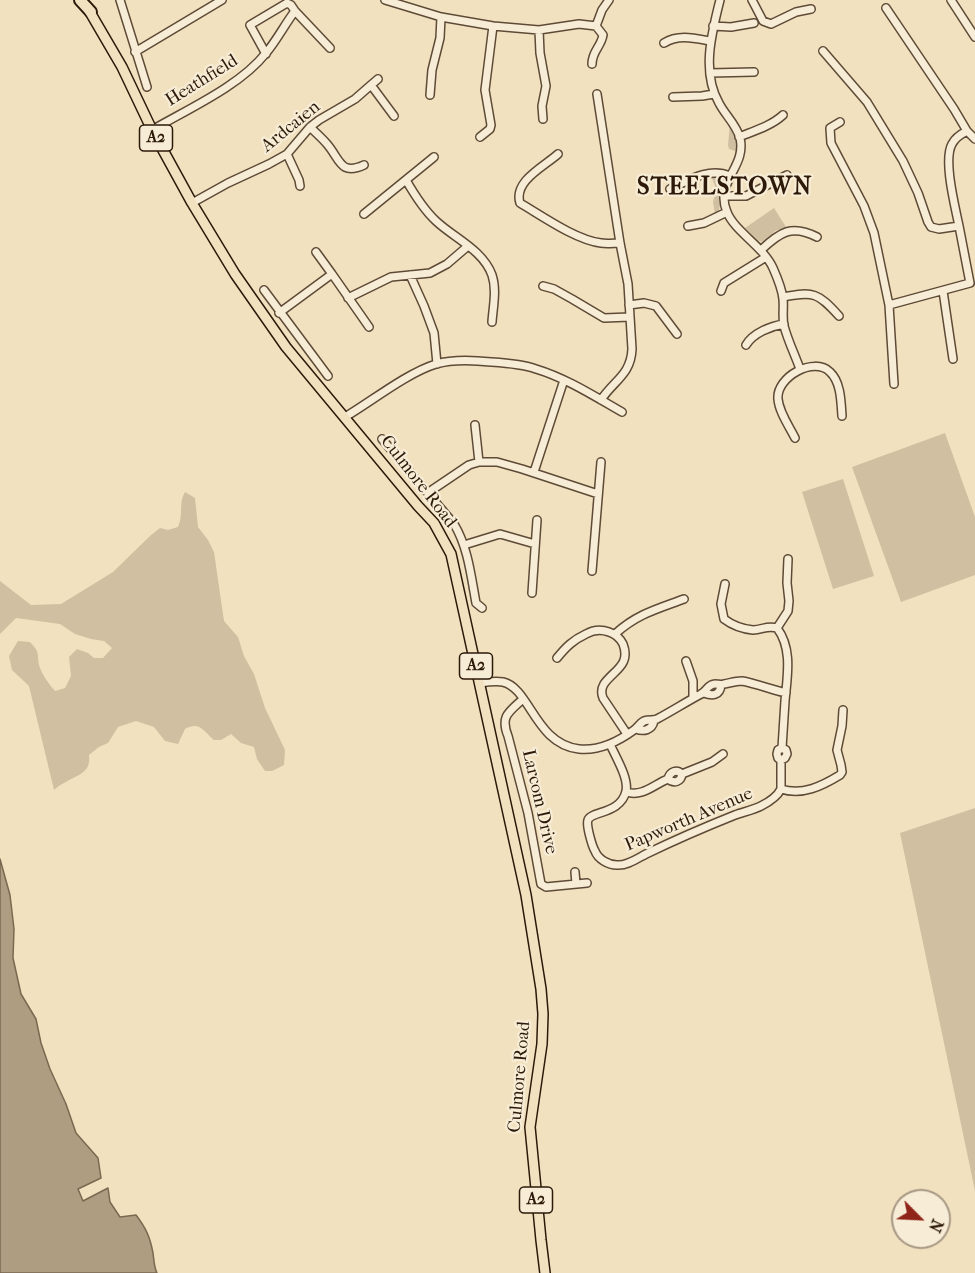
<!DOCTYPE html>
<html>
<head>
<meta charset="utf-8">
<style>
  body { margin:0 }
  #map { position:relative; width:975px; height:1273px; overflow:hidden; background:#f2e1bf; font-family:"IM FELL French Canon",serif }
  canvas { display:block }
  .north { position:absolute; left:891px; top:1189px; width:60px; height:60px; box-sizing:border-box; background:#f7ecd5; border:2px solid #a69884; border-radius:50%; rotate:114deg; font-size:16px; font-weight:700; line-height:24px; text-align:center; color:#2c190a }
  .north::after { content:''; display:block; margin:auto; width:21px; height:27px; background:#8f2418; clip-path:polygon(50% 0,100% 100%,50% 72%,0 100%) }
</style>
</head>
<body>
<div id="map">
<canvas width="975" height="1273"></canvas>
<div class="north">N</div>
</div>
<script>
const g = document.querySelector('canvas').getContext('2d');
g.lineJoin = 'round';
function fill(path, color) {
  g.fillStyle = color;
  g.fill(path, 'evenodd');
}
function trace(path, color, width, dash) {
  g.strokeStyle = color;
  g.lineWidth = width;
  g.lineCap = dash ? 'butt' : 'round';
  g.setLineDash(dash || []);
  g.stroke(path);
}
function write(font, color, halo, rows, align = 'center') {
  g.font = font + ' "IM FELL French Canon",serif';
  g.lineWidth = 4.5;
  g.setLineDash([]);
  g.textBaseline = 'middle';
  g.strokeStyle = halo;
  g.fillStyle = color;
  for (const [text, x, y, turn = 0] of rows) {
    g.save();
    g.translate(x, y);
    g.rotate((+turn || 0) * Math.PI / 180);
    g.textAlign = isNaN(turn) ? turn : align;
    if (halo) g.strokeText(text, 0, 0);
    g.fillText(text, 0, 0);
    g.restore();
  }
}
fill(new Path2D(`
  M730,123L737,140V150L735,151L729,149L728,145Z
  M716,177L721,180C720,190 721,201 719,210L715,214L713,202L716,189L712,178Z
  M774,208L786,227L775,231L762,242L759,241L745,228Z
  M945,433L975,517V575L901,602L852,467Z
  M843,479L874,576L833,589L802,492Z
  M185,492L195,498L198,527L208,540L214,552L224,621L238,637L244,656L254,674L265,708L285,750L284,765L272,771H265L257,759L254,747L241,743L231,734L221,740H214C203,731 200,721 185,729L178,744L165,741L154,727L136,721L118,727L108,743L99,747L89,755C91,773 79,774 66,782C61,784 57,787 54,790L29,686L12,670L9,656L18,641L30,642C40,653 37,652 39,665C42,675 49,684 55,691L65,688L71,676L69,657L77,649L88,653L94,658H103L112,648L104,641L91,639L75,634L60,624L16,618L0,634V581L31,605L61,604L113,572L151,535L160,528L168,530L178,527C184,513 178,504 185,492Z
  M975,808V1191L900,833Z`), '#d0bfa0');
const water = new Path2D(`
  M0,859L10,895L14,929L13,958L21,994L36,1019L41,1043L50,1069L66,1104L76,1133L98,1158L101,1178L78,1189L83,1201L108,1188L110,1202L120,1217L136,1215C146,1228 150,1237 153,1253C154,1260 154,1267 157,1273H0Z`);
fill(water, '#af9d81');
trace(water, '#7b6851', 1.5);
const minor = new Path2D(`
  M120,0L147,87
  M385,0L441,17L493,26L539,30L579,24L596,26L603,35C601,47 592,51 592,64
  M720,0C712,32 701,72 719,103C725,115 736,124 740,138C747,167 714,182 727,212C735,232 763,246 773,268C777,277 782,289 783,299C784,308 782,317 784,326C788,341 795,355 800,369
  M752,0L763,21L771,24L796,12L811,9
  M951,0L975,37
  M886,8L954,109L967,131L975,139
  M295,11L330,48
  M596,26L602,10L609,0
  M713,26L731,27L754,23
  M539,30L540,53L546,86L542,106L543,119
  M664,43C678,34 694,38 710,41
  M823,51L867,102L903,161L918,193L928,222L931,227L939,229L959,226C955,206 943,160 952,144C955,138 961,134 967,131
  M135,52L222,0
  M710,73L754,72
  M371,85L378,79
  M597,94L620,243L628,284L632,349C631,375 613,381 601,400
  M430,95L432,70L440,38L441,17
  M673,97L702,96L714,94
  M840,122L830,128L831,143L864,206L874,233L889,305L970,283L959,226
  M310,127C316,133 322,138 327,144C340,159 340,176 364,165
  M152,130C188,109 240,86 266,53C277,40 285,24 295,11L291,5L287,3L250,25L266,54
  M480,137L490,129L491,125L485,90L493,26
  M739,137C754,131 771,126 783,115
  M287,154L299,180L300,186
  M558,154C545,166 513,181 520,203C542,216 576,240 601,243C607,244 614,243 620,243
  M406,180C414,194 423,209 436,221C454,238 483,250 492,275C497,290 493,307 492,322
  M670,189C689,180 709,167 730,176
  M725,196H746L787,175
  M192,203L228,183L269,164L287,154L310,127L319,120L355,99L371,85L394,116
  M364,214L434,157
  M688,226L704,223L727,212
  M761,250C780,232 792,224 817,237
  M332,274L369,327
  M410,275L424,306L434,333L437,364
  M543,286L554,289L572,299L604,318L630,317
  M264,290L328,376
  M721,291L724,283L766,257
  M943,291L953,359
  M783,297C814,291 818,293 839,316
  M348,298L391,277L430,273L447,264L468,246
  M629,305L644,303L656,306L677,334
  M889,305L894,384
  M279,313L332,274L316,252
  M746,345C753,333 771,326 784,324
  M345,417C372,401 407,373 436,364C453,359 473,360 491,362C506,363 522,364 536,369C566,378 594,396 622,412
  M475,425L479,462
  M795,438C789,426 779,412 778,399C776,377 814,356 830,372C841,382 841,402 842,416
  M382,439L454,524C468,547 471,576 476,603L482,608
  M534,472L564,380
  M429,492L469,465L479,462H497L522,469L598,494
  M464,545L500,534L535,544
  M592,571L601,462
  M725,584L721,604L724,619C732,625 743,629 753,630C762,630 767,625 777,628
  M532,593L537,520
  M615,634C637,614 657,609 684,599
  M557,658C566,647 573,640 586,634C593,630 601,629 609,632C615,634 620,638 623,644C631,665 614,670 604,684C601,689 601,693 603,698L627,734
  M686,661L693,681V698
  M480,683C487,682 496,681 503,682C530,688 535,744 579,749C599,751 619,741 634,730C638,727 640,723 644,721C649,719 653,721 657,719C672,711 686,702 701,694C707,691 708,684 715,684C718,684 721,685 724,684C730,683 735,681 742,681C754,683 773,690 786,693
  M704,693C712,696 720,696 721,685
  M523,699C509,712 500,716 508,736L528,813L541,884L546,887L587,883
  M636,729C644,732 652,730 654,721
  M610,744C615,756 629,778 626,791C621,814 591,811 588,820C586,825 592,846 595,851C598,859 608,865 617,865C627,866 638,858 646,854C675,840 705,827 735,815C743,812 753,810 761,806C769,802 777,797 781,789C802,796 822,786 840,775L842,772L841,765L837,750L842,726L843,710
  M781,760L785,758L787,754L786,750L782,748
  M668,779C674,784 681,782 682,774L712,762L723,754
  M781,789V760L778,758L777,754L778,750L782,748C783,732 784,717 785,701C787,677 793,649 777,628L788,611L789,601L787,583L788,559
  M626,792C643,797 653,785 668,779C670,771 677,769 682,774
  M575,872L576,884`);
const major = new Path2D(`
  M87,7L122,67L152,130L192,203L235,274L286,347L418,506L434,523L451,554L526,895L541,989L543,1014L542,1044L530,1127L541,1240L545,1273`);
const highway = new Path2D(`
  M80,0L91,12`);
trace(minor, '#5e4b37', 10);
trace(major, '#2c190a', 12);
trace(highway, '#2c190a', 14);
trace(minor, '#f7ecd5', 7);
trace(major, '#f2e1bf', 9);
trace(highway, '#f2e1bf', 10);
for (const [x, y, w] of [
  [156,138,33],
  [476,666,33],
  [536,1200,33]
]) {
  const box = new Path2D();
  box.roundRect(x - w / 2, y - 13, w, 26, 4.5);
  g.fillStyle = '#f7ecd5';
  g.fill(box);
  trace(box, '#2c190a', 1.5);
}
write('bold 16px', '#2c190a', null, [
  ["A2",156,138],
  ["A2",476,666],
  ["A2",536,1200]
]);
write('18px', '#2c190a', '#f7ecd5', [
  ["Heathfield",202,81,-32],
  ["Ardcaien",291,127,-39],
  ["Culmore Road",418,482,52],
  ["Larcom Drive",539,802,77],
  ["Papworth Avenue",689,820,-23],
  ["Culmore Road",520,1077,-85]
]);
g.letterSpacing = '1.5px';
write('bold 24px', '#2c190a', '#f7ecd5', [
  ["STEELSTOWN",725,188]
]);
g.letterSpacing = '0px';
</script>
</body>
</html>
